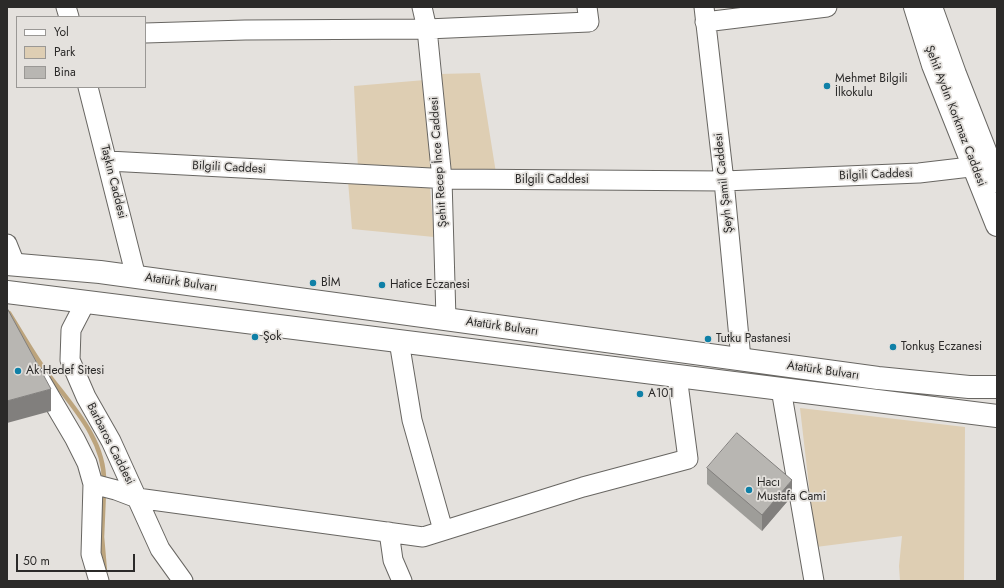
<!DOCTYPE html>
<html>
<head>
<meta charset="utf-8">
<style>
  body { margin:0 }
  #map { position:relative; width:1004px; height:588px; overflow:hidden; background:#e4e1dd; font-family:Jost,sans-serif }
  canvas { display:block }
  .frame { position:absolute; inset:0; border:8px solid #2b2a29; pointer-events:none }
  .legend { position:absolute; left:16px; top:16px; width:130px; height:72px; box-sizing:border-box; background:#e4e1dd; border:1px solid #9a9895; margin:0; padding:5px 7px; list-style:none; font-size:12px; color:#2b2a29 }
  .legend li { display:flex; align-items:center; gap:8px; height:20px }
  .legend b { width:20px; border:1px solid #9a9895 }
  .scale { position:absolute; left:16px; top:554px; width:119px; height:18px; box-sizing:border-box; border:2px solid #2b2a29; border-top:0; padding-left:5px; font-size:12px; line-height:14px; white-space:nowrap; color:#2b2a29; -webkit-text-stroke:3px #e4e1dd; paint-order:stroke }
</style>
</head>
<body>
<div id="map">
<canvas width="1004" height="588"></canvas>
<div class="frame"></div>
<ul class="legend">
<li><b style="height:5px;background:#fff"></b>Yol</li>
<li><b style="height:11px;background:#deceb3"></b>Park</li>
<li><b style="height:11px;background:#b8b6b2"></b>Bina</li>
</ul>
<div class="scale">50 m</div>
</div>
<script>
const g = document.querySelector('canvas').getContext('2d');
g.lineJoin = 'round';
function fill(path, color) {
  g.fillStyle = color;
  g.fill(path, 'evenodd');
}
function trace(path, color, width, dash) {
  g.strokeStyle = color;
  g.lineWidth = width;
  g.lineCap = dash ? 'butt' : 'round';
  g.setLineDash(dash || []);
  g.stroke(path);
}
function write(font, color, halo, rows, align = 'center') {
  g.font = font + ' Jost,sans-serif';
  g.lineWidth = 3.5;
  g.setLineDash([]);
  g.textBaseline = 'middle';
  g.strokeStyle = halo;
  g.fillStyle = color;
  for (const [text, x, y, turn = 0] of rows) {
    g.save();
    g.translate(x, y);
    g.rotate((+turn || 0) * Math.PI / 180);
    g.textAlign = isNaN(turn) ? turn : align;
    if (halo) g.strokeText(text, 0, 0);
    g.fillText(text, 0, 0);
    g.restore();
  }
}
fill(new Path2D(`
  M480,73L496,173L448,171L439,74Z
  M425,80L431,173L358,169L354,86Z
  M348,181L430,187L434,237L352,229Z
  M800,408L965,427L964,581H900L899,566L902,536L816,547Z`), '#deceb3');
trace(new Path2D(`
  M9,313C21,332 32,352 45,370C69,403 105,438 104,482
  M104,491L102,537L105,572`), '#bca47d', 4.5);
const minor = new Path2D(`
  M66,7L69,17
  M422,7L427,29L442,179L446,319
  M704,7L724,181L741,359
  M705,22L827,7
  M145,33L245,30L427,29L589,22L587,7
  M88,87L136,277
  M108,161L450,179L724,181L919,173L987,165
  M7,244L15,264
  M86,301L71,330L70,360L86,397L111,441L160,549L183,581
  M399,341L412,420L443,530
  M39,378L75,439L87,463L93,484L91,554L99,581
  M781,389L814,581
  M93,484L116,490L137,498L423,537L583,487L688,459L677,376
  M389,532L393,560L402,581`);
const major = new Path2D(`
  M915,7L933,65L997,225
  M931,7L955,74L997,181
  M7,264L100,272L878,378L969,387H997
  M7,292L997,416`);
trace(minor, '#686662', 21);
trace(major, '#686662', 24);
trace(minor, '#fff', 19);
trace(major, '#fff', 22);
fill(new Path2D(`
  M707,468L792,496L762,531L707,484Z`), '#9e9d99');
fill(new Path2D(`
  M51,389V411L7,423V401Z
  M792,480V496L762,531V515Z`), '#817f7d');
const building = new Path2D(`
  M7,308L51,389L7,401Z
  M737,433L792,480L762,515L707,468Z`);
fill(building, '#b8b6b2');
trace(building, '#817f7d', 1);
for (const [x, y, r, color] of [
  [827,86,4,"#0f80a7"],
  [313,283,4,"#0f80a7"],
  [382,285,4,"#0f80a7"],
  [255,337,4,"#0f80a7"],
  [708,339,4,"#0f80a7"],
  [893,347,4,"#0f80a7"],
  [18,371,4,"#0f80a7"],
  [640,394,4,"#0f80a7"],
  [749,490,4,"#0f80a7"]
]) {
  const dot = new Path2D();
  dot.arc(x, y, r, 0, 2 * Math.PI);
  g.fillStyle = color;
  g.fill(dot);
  trace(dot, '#e4e1dd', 1.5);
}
write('12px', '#2b2a29', '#e4e1dd', [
  ["Mehmet Bilgili",835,79],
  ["İlkokulu",835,93],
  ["BİM",321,283],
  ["Hatice Eczanesi",390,285],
  ["Şok",263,337],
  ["Tutku Pastanesi",716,339],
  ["Tonkuş Eczanesi",901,347],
  ["Ak Hedef Sitesi",26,371],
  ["A101",648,394],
  ["Hacı",757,483],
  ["Mustafa Cami",757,497]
], 'left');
write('12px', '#2b2a29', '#e4e1dd', [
  ["Şehit Aydın Korkmaz Caddesi",955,116,69],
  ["Şehit Recep İnce Caddesi",439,162,-94],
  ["Bilgili Caddesi",229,168,3],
  ["Bilgili Caddesi",876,175,-2],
  ["Bilgili Caddesi",552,180],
  ["Taşkın Caddesi",113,182,76],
  ["Şeyh Şamil Caddesi",724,183,-96],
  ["Atatürk Bulvarı",181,283,8],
  ["Atatürk Bulvarı",502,327,8],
  ["Atatürk Bulvarı",823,371,8],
  ["Barbaros Caddesi",110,444,63]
]);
</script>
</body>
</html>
